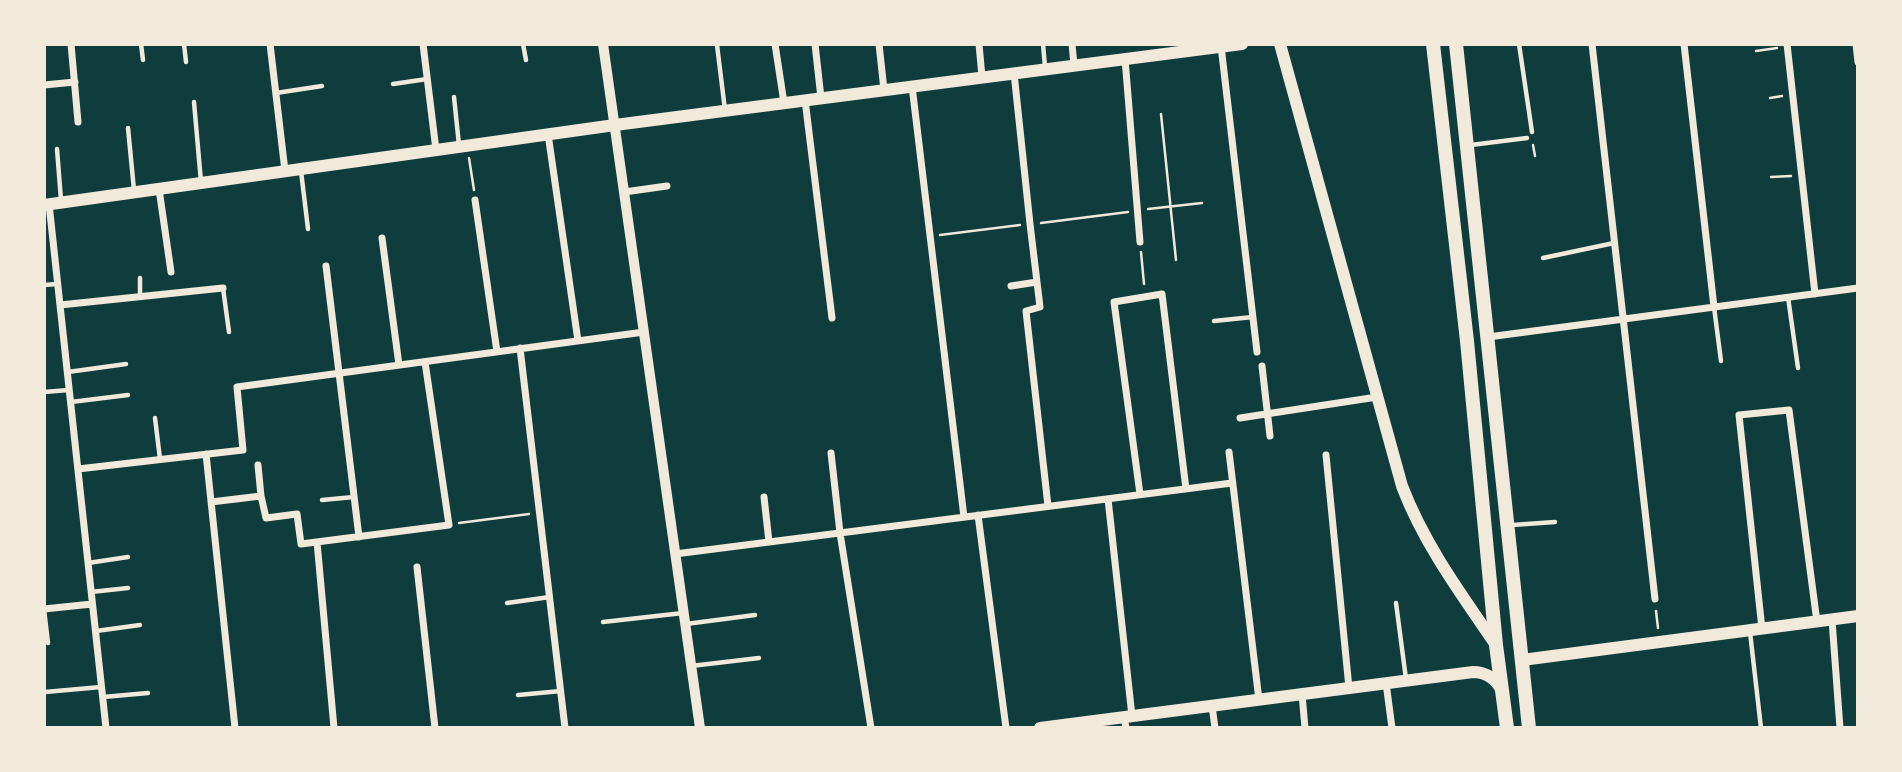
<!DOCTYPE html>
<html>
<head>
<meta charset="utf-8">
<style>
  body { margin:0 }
  #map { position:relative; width:1902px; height:772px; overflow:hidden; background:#0f3d3e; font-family:"PT Sans Narrow",sans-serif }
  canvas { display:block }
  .frame { position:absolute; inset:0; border:46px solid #f1e9da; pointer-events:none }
</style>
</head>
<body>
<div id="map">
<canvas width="1902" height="772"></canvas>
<div class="frame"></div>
</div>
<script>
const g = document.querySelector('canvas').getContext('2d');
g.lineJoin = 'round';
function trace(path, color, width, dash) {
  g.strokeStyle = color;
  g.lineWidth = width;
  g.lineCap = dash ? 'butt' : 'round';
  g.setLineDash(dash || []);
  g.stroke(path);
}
trace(new Path2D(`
  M1756,51L1777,48
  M1770,98L1782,96
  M1161,114L1176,260
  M1533,145L1535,156
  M469,158L474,190
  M1771,177L1791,176
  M1148,209L1202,203
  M1041,223L1128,212
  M940,235L1020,225
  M1141,252L1144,284
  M459,523L529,514
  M1656,611L1658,628`), '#f1e9da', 2.5);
trace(new Path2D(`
  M141,44L143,60
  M184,44L186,62
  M523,44L526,60
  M1043,44L1045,67
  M1519,44L1532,132
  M717,45L725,110
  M393,84L427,79
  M276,93L322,86
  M454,97L459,145
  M194,102L201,182
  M128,128L134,190
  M1471,145L1527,138
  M57,149L61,200
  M301,171L308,229
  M1543,258L1614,243
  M140,278V297
  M44,285L57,284
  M223,288L229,332
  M1788,297L1798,368
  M1714,307L1721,361
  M1214,321L1253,317
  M68,372L126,364
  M44,392L69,390
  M71,402L128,395
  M155,418L160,459
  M322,500L354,497
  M1512,525L1555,522
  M88,563L128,557
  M91,592L128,588
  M507,603L550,597
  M1396,603L1406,679
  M44,609L48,643
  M603,622L683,613
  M686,624L755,615
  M96,631L140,625
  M1750,632L1761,728
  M691,666L759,658
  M45,692L101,687
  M518,695L561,691
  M103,697L148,693`), '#f1e9da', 4.5);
trace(new Path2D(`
  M71,44L78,122
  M270,44L285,171
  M423,44L436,150
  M775,44L784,103
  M815,44L821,98
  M879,44L884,90
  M979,44L982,77
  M1072,44L1074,65
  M1592,44L1655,599
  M1684,44L1714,307
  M1787,44L1815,294
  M1856,44L1858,62
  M1221,46L1257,352
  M1125,59L1140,242
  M1014,73L1030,224L1040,307L1026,311L1048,506
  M44,85L75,82
  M912,86L964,517
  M805,100L832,318
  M548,134L578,341
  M159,189L171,272
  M624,192L667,186
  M475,200L497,352
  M49,204L106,728
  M382,238L399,365
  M326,266L359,537
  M1011,286L1037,282
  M60,305L223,288
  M1488,337L1858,288
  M520,348L565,728
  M1262,366L1270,436
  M1240,418L1377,397
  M1229,452L1259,700
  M831,453L840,533L871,728
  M206,454L235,728
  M1326,455L1349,688
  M78,469L243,450L237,387L644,332
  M1140,494L1114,302L1162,294L1186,489
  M261,496L266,518L297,514L301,544L449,525L425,362
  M764,497L769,542
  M1108,499L1132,716
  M211,502L261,496L258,465
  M978,515L1006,728
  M317,542L334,728
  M675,554L1232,483
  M417,567L435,728
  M44,609L92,604
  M1832,620L1840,728
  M1762,629L1739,415L1789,410L1817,622
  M1386,683L1392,728
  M1302,694L1305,728
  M1212,706L1215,728
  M1124,717L1126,728`), '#f1e9da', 7);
trace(new Path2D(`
  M603,44L700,728`), '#f1e9da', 10);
trace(new Path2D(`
  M1280,44L1402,486C1424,544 1461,594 1496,645
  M44,205L615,125L1242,44
  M1522,660L1858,616
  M1040,728L1473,672C1487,672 1496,679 1502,691`), '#f1e9da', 12);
trace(new Path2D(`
  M1433,44L1467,341L1496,645L1507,728
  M1456,44L1529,728`), '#f1e9da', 14);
</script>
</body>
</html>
